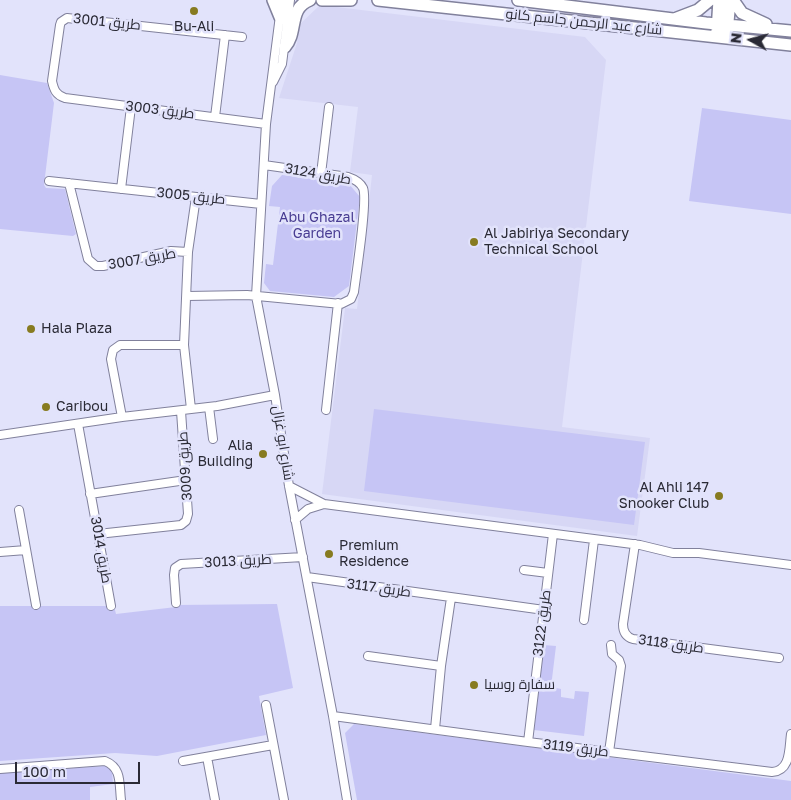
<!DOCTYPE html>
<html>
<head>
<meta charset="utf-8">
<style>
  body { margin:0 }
  #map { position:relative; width:791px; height:800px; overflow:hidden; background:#e2e3fb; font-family:"Golos Text",sans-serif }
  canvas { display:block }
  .north { position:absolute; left:726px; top:15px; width:50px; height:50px; -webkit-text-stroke:4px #e2e3fb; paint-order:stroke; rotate:277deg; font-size:14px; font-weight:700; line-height:20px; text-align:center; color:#2a2a35 }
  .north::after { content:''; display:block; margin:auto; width:18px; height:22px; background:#2a2a35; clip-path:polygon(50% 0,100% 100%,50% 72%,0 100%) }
  .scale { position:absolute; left:15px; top:762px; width:125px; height:22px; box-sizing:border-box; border:2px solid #2a2a35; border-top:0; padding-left:6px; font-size:15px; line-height:18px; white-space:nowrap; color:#2a2a35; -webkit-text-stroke:4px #e2e3fb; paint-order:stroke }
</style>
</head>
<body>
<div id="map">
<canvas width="791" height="800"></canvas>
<div class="north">N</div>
<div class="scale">100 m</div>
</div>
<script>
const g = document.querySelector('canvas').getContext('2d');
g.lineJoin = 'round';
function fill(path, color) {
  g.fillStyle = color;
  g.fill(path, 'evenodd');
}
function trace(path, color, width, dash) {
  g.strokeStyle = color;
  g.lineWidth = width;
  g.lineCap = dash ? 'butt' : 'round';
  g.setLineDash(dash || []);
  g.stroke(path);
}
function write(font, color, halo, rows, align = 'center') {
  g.font = font + ' "Golos Text",Cairo,sans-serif';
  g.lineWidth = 5;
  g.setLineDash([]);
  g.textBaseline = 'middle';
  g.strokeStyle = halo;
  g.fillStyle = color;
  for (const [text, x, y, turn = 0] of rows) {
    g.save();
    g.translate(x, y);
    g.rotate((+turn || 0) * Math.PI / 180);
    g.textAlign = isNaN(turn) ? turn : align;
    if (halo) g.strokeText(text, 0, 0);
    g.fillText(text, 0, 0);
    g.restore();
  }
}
fill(new Path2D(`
  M320,5L585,37L606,60L562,427L650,438L637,536L322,494L345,308L357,309L372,175L350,172L358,107L279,98L297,43L299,25Z`), '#d7d7f5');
fill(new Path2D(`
  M0,75L47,83L54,103L44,185L46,188L65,189L76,234L73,236L0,229Z
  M702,108L791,120V214L689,201Z
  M282,175L349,184L360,197L349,286L334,297L270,291L264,283L266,264L273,265L280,207L269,206L272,186Z
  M374,409L645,442L634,525L364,491Z
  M277,604L293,688L259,696L266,735L157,756L115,753L0,761V606H114L116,614L176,607V605Z
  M544,645L556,646L551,687L561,689V697L574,699L575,691L589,692L584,736L534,730Z
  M354,724L791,781V800H357L345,733Z
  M106,766L112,771L113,784L90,787V800H0V773Z`), '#c6c5f5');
const street = new Path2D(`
  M282,0L266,124L256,296L275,395L289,486L333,716L347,800
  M242,37L67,18L61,22L60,25L52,81C54,90 56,95 65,98L266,124
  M273,82L282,64L290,0
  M215,117L225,35
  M321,174L329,107
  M49,181L261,204
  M69,183L88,259L96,266H103L171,251L188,252
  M121,189L131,107
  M187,296L247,295L341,304L351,299L354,292C356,275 368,200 363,188C360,182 354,179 348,177L264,165
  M209,407L213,439
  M191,409L184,345L188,252L196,197
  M326,410L338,303
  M122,417L111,359L113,350L120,345H184
  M78,424L111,606
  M0,435L122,417L217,406L275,395
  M289,486L324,504L640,545L673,553H699L791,565
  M90,494L186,480
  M19,510L36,605
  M295,520L308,509L324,504
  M98,534L181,525L186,521L188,514L181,411
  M635,544L623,624C623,632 626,637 633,639L779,658
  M0,552L26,550
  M524,570L548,573
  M307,577L544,610
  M176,603L174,575L175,568L181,564L303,557
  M584,620L594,540
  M368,656L441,666
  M266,705L284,800
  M333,716L528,742L772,772C791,771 789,748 791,734
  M435,729L441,666L451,598
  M528,742L553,534
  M609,752L621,666L619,660L612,654L611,645
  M207,757L215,800
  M183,761L273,745
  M0,769L105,761C122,768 119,783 121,800`);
const secondary = new Path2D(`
  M273,0L280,17
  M322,0H351
  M378,0L791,45
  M518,0L706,23L791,31
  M733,0L742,13L766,24
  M677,18L698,10L710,0
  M717,31L719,0
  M727,33L730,0
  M285,47C298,33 288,8 310,0`);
trace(street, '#81819c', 10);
trace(secondary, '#81819c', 14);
trace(street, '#fff', 8);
trace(secondary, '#fff', 11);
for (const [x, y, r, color] of [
  [194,11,5,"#877b20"],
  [474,242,5,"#877b20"],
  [31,329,5,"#877b20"],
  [46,407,5,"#877b20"],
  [263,454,5,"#877b20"],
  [719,496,5,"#877b20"],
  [329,554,5,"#877b20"],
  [474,685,5,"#877b20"]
]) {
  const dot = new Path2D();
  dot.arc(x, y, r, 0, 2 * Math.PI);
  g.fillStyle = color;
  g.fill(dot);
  trace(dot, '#e2e3fb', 2);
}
write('14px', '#2a2a35', '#e2e3fb', [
  ["طريق 3001",107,22,6],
  ["شارع عبد الرحمن جاسم كانو",584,22,6],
  ["طريق 3003",160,110,7],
  ["طريق 3124",318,174,10],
  ["طريق 3005",191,196,6],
  ["طريق 3007",142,259,-10],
  ["شارع ابو غزال",283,443,81],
  ["طريق 3009",185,466,-94],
  ["طريق 3014",101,550,80],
  ["طريق 3013",238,561,-3],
  ["طريق 3117",379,588,8],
  ["طريق 3122",542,623,-83],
  ["طريق 3118",671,644,8],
  ["طريق 3119",576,748,7]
]);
write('14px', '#2a2a35', '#e2e3fb', [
  ["Bu-Ali",194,27,"center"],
  ["Al Jabiriya Secondary",484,234],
  ["Technical School",484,250],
  ["Hala Plaza",41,329],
  ["Caribou",56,407],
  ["Alia",253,446,"right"],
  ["Building",253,462,"right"],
  ["Al Ahli 147",709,488,"right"],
  ["Snooker Club",709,504,"right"],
  ["Premium",339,546],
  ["Residence",339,562],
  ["سفارة روسيا",484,685]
], 'left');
write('14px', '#483c92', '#e2e3fb', [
  ["Abu Ghazal",317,218],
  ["Garden",317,234]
]);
</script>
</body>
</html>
